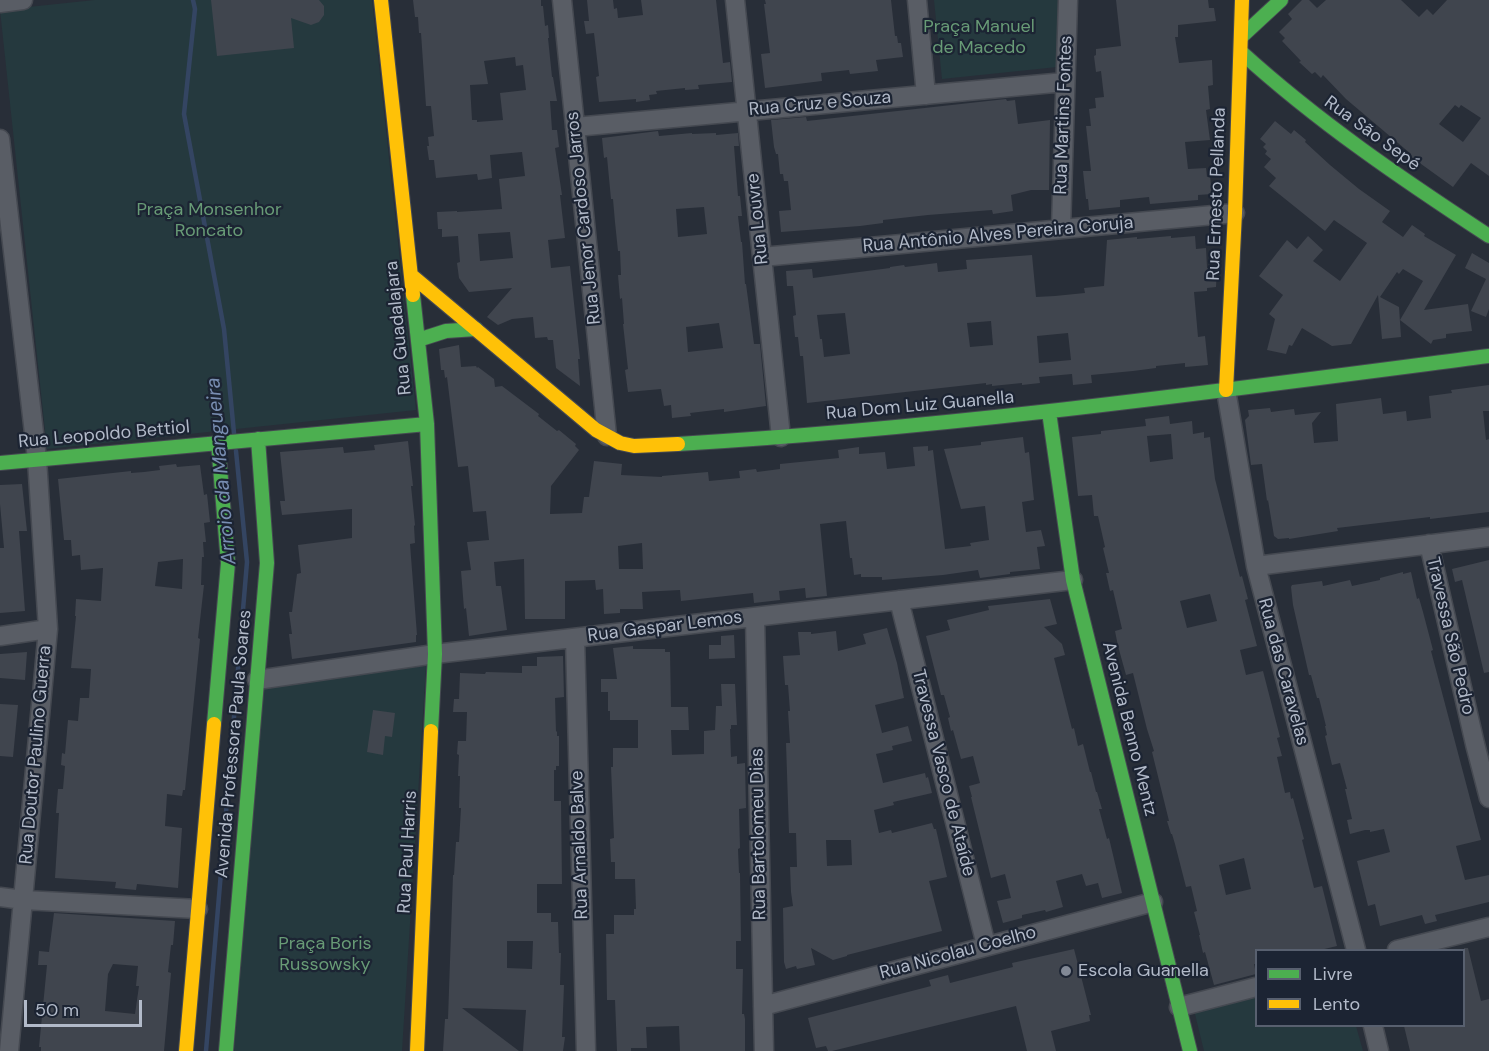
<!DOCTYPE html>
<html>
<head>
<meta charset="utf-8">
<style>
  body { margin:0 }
  #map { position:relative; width:1489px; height:1051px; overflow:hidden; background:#282e38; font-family:"DM Sans",sans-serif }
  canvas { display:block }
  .legend { position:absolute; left:1255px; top:949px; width:210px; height:78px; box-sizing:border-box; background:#1c2433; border:2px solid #58606f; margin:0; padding:8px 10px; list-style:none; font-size:18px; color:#b2bac9 }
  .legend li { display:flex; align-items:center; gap:12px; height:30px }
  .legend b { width:30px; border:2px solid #58606f }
  .scale { position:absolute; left:24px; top:1000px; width:118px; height:27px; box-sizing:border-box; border:3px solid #b2bac9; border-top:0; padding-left:8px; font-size:18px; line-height:21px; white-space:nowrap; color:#b2bac9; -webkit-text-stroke:4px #1c2433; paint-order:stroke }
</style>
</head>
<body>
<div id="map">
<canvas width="1489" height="1051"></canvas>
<ul class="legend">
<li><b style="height:8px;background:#4caf50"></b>Livre</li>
<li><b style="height:8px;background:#ffc107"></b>Lento</li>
</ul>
<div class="scale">50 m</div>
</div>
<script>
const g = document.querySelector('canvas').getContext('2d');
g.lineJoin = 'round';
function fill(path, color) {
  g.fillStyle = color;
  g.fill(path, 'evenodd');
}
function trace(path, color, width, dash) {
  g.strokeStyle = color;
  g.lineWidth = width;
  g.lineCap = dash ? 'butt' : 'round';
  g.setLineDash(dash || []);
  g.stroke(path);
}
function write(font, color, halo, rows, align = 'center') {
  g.font = font + ' "DM Sans",sans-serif';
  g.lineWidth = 4.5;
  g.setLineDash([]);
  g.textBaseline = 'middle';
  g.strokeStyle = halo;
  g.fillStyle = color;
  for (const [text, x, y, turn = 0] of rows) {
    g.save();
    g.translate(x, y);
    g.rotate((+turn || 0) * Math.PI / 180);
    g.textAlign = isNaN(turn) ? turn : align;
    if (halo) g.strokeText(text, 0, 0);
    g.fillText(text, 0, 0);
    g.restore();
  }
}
fill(new Path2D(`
  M95,0H372L416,410L47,449L0,10Z
  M934,0H1058L1057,67L942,79Z
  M426,666L402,1051H234L261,687Z
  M1256,994V1026H1356L1363,1051H1204L1194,1010Z`), '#25393e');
trace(new Path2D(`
  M193,0L195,9L184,114L224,329L234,433
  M206,1051L247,562L236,451`), '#344562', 4.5);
fill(new Path2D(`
  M211,0H319L324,6V15L319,22L311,25L291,18L294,48L217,56Z
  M413,0H541V6H543L545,26L548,25L549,38H548L552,77H553L557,101H550L552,130H557L559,147L555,148L562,195H560L565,238L548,240L551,268L570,266L580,359H578L580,386L556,368L553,340H548L547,337L535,338L533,317L512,319L498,325L487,317L512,288L469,292L459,278L457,263L460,262L458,236L442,237V229H438L437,212L457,211V212L502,209L499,179L525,176L522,152L490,155L492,178L478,180L477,174L436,178L434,160H429L427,146H429L428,137L434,136L431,106H426L421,33H419L418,17H415ZM515,57L516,66L523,65L526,90L500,93L503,120L477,122V120H472L470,85L488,84L484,61ZM510,232L513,258L480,261L478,234Z
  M587,0H613L614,9L617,8L618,18L643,15L641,0H716L723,63L730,62L732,82L698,85L699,89L685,90V88L656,91L657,94L649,95L650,100L636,102V99L599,102L596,77L599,76L594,33L586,34L584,21H589Z
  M765,0H891L895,36H897L898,43H901L903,57L876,60L878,71L850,74L849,70L821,73L822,81L765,88L761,54L770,53L764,4H766Z
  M1116,0H1208L1209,8H1214L1216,21L1178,25V37H1175L1179,63L1212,60L1213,85L1208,86L1210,109L1206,110L1210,140L1185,142L1188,169L1206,168L1207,177L1210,176L1212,194L1198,195V200L1150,204L1149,197L1120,200V207L1089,210L1088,199H1086L1083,171H1091L1086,126H1091L1089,109L1096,108L1095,98L1104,97L1101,71L1096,72L1094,56L1096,55V49L1121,46Z
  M1302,0H1309L1317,8L1326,0H1401L1419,17L1427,9L1433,15L1447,0H1489V176L1471,163L1453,187L1410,156L1411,154L1346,99L1323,75L1321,78L1315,72L1312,74L1299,62L1301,61L1282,41L1285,38L1279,32L1292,19L1288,14ZM1455,105L1459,108L1461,105L1481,118L1463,142L1439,124Z
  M1006,99L1007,101L1015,100L1018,124L1050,120L1049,190H1031L1011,195L1013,211L993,214L992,210L928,215L883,220V223L860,226L781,232L779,211L791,210L788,181H784L783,174H780L778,154H776L774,147L771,120L806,117L807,121Z
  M1275,121L1291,134L1294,130L1306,140L1305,142L1330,165L1359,189L1390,211L1382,222L1403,237L1412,225L1425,234L1424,236L1456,255L1424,310L1468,304L1472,331L1446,334V338L1433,340L1431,344L1400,320L1423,281L1403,269L1399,274L1397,272L1380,297L1399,307L1401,337L1382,339L1378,295L1351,344L1332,346L1302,328L1292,346L1289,345L1286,354L1267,350L1275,319L1269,314L1283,295L1259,276L1287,240L1297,249L1308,236L1323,250L1313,261L1340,281L1367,243L1334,220L1325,231L1269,186L1276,178L1264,167L1271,159L1265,154L1267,151L1263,147L1266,144L1260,139Z
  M658,131L659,136L692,133V134L716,133V135L738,133L739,146H734L738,196H740L742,216H738L741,242H742L745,284H746L754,344H760L766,406L724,412V409L690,413L691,416L672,418L671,405L664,406L661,389L628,392L625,370L628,369L623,324H624L622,298L620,299L618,275H621L620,251H618L615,222L613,199H611L607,157L604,158L602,138ZM704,207L707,234L678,237L676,209ZM719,323L723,348L688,352L686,327Z
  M1171,236V238L1195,236L1196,249L1206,248L1207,268L1217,267L1216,287L1207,288V291L1194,292L1198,337L1205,336L1208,365L1185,367V363L1156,366V368L1133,371L1091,375L1092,383L1073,385L1072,374L1039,377L1040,383L1022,385V383L992,386V384L986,385V383L807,403L803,356H800L798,337H795L793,316L796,315L793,286H787L786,271L812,269L813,278L890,268V267L904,265L905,267L937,263L938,272L967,269L966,260L1032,255L1036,297L1055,296L1085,293L1084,288L1104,286L1107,240L1137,237V239ZM845,313L850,354L824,357L822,339H820L817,315ZM991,321L993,345L970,347L967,323ZM1068,333L1071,360L1039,363L1037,336Z
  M1472,253L1489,263V309L1486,317L1471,311L1486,279L1465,268Z
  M459,345L461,367L476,366L477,368L478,367L494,379L495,387L502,386L539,414L538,416L557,431L559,430L576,444L575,446L579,450L551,486L550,514L582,513L584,497H589L594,461L622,464L621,475L662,477V476L708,472L709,481L740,478L739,471L756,469L757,472L780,469V464L839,458L838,450L859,447V454L885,452L887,469L915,466L913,447L928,446V451L933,450L945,549L971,546L970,543L989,540L985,506L961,509L944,449L981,445V442L1023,437L1025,453L1029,452L1034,500L1022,502L1026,532L1041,530L1045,546L1037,547L1040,569L1010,572V574L980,578L978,570L943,575L882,580V577H861V574L854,575L852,558H850L846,521L820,524L827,596L806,598L805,588L779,591L780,600L754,603L753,593L681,601L680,590L642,592L643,609H620V613L604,614L603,589L596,590L595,580L565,581V619H525L524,559L494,562L496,586H501L507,630L469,636L466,608L464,609L461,571L471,570L467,542L489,540L486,511L473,512L468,466L458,467L447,377L445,378L444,370H441L439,349ZM642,543L643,569H619L618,546Z
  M1489,385V411H1483L1486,440L1489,439V512L1430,519V517L1337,528L1338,531L1289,539V538L1278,539L1274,536L1268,500L1267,501L1262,464L1251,465L1245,420L1249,416L1248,410L1270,408L1271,412L1294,409L1295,415L1321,412L1312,423L1314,443L1338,441L1336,404L1381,398L1383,414L1406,411L1407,421L1431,418L1429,396L1452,393L1451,390Z
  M1169,416L1170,424L1192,421L1193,434L1204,432V438L1210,437L1215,479L1240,577L1242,576L1248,599L1245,600L1257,646L1240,650L1246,675L1263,671L1280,737L1277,738L1282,756L1277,757L1285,793L1290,792L1291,799L1293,798L1304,839L1302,840L1314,888L1322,886L1337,946L1316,951H1257V964H1254L1256,974L1214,985L1205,952L1203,953L1199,935H1200L1194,912L1197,911L1191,886L1186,887L1175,844L1172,834H1171L1167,821H1169L1152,752L1154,751L1147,729L1133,673L1126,675L1118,646L1115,631L1122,629L1113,590L1110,591L1106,573H1109L1103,548L1105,547L1098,516H1094L1092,495L1078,496L1072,437L1101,434V431L1146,426L1145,419ZM1171,434L1173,459L1150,462L1147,436ZM1210,594L1217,621L1187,628L1180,601ZM1244,858L1251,889L1226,895L1219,865Z
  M408,441L413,486H411L415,525L414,526L415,543L410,544L417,635H416V642L292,659L289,634H292L289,612H292L297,574L301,573L298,545L352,538V509L282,515L280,501H285L280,452L343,447L344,453L375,450L374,445Z
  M176,464L177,467L200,465L204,495L207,494L210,522L204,523L206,542H203L204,557H202L201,585H204L198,638L200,639L185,790H183L182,796L167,794L165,826L182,828L178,888L137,884L136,890L115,888L116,882L55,878L59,813H56L58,789H63L65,766L61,765L62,753L65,754L68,720L78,721L80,698H89L91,669L71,668L76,616H75L76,599L101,601L103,568L81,570L80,555L72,556L71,540H64L58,479L131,471V473L144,472L160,470L159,466ZM183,559L182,589L155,586L158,562Z
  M22,484L27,531H19L25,611L0,613V548H4L0,504V485Z
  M1489,560V672L1484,673L1462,580L1455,582L1452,569Z
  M1403,572V574L1411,572L1417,599L1419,598L1423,612L1433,650L1431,651L1481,840L1456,846L1465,880L1489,875V902L1435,915L1437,921L1425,924L1422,915L1380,926L1375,904L1368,906L1357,861L1390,852L1384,829L1370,832V830H1365L1350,834L1347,820L1352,819L1345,789H1347L1340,763L1332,765L1325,736L1327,735L1325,726H1326L1319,698H1317L1311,675H1309L1293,605L1291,587L1292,585L1322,581L1323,586L1350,580L1352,586L1380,580V578Z
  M1050,599L1057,624L1044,627L1062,644L1065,655L1054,658L1072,729L1074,728L1078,746L1083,744L1090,772H1091L1096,792H1097L1102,809H1099L1107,839L1109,838L1122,893L1102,898L1098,883L1086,886L1082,874L1056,881L1063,907L1046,912L1045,910L1022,915V918L1003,923L997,901L1011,898L1005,874L991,878L971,797H972L969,786L980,783L973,756L961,759L953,730L951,731L948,718L950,717L944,695H941L926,636L950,630L947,620L989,610L988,606Z
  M887,628L897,663L904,698L875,705L882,733L908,726L912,741L892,746L893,750L876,754L883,783L925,773L926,778L928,777L932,793L893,802L894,805L874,810L879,833L891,830L892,833L932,823L934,829H936L947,877L929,881L942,931L847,955V956L833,960L811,948L815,965L797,969L796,966L786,969L784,962L783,908L793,906L791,892L790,867H797L796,833H789L786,743H790L788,711H790L788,685H785L783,656L800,655L798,632H811V634L836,631L838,651L866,644L863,634ZM826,840H851L852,865L827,866Z
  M734,635L735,658L709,659V645H721V636Z
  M633,646V649H665V652H670L671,707H688L689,730H671L672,755L704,754V731L715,730L716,706H722L721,684H735L737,725H731V729H730L731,757L737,756V764L745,763L746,808L739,809L740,848L738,849L739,873H740L741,941H736V969H743L742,1014H744L745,1019V1051H680L679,1026L646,1027L647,1048H631V1051H617L615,1000H607L606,934H614V915H634V909H636L635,879H615V862H611L610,839L614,838L611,767H613V748H638V720H610V711H608V692H601V679H617L613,648Z
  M27,652L25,680L0,678V654Z
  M563,656L564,697L555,698L556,732L557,731V736H559V766H556V770H554V801H561L562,884H537V913H551V922H558L559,953H561L560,985H564L562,1037H565L563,1051H523L526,1010L462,1008L519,1051H443L445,1019H448L453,875H454L456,842H459L461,808H459L460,776H458L459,755L457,754L458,741H466L467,712H453L454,699H459L460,673L485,674L486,672L522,673V666H537V657ZM507,941H533L532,969L507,968Z
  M0,704L18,705L13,757L0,756Z
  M373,710L395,713L392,737L385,736L383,755L367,752Z
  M54,913L175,921L173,945H171L168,972L171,973L164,1051H41V1047H39L47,965H38L39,951L49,952ZM113,964L138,966L136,986H139L135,1014L105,1011L108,974Z
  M1464,948H1468L1481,1001L1489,999V1051H1410L1404,1026H1464Z
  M1074,949L1091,1015H1089L1090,1021L1051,1031L1056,1051H1027L1016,1006L832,1051H828L826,1046L816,1048L808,1018L931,986L929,980L948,975L950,983L1013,967L1012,963Z`), '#40454e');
const street = new Path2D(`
  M562,0L607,436
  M735,0L781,437
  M917,0L926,95
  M0,3L23,0
  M575,127L1065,82
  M0,139L37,459L48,629L9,1051
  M1061,229L1068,0
  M762,257L1235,213
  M1226,390L1256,566L1356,950
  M1429,544L1475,744L1489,798
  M1256,566L1489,537
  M899,600L986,945
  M755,617L764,1051
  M0,636L48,629
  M575,638L586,1051
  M257,680L435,654L1073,580
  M0,897L23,900L198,909
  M1397,950L1489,927
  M763,1006L1153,902
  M1179,1007L1256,987
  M1373,1026L1379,1051`);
const fast = new Path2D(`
  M1241,37L1281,0
  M1241,52C1318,122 1402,179 1489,236
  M413,295L427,424L435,654L431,731
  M418,340L446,331L476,329
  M1049,412L1073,580L1190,1051
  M678,444C950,428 1219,391 1489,356
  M0,463L427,424
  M214,724L228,563L218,443
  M226,1051L267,563L258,439`);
const slow = new Path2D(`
  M381,0L413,295
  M411,275L596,430L620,443L634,446L678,444
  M1226,390L1235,213L1242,0
  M186,1051L214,724
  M417,1051L431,731`);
trace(street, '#454951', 21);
trace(fast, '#454951', 16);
trace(slow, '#454951', 16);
trace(street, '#595d65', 18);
trace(fast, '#4caf50', 14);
trace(slow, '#ffc107', 14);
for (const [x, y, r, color] of [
  [1066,971,6,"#828996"]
]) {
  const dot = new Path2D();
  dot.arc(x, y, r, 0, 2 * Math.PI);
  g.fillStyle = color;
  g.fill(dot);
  trace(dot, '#1c2433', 2);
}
write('18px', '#689b76', '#1c2433', [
  ["Praça Manuel",979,27],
  ["de Macedo",979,48],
  ["Praça Monsenhor",209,210],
  ["Roncato",209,231],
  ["Praça Boris",325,944],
  ["Russowsky",325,965]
]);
write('18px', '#b2bac9', '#1c2433', [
  ["Rua Cruz e Souza",820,104,-5],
  ["Rua Martins Fontes",1064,115,-88],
  ["Rua São Sepé",1372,134,36],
  ["Rua Ernesto Pellanda",1217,194,-88],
  ["Rua Jenor Cardoso Jarros",584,218,-96],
  ["Rua Louvre",758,219,-96],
  ["Rua Antônio Alves Pereira Coruja",998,235,-5],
  ["Rua Guadalajara",399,328,-96],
  ["Rua Dom Luiz Guanella",920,406,-5],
  ["Rua Leopoldo Bettiol",104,435,-5],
  ["Rua Gaspar Lemos",665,627,-7],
  ["Travessa São Pedro",1450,636,77],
  ["Rua das Caravelas",1283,672,75],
  ["Avenida Benno Mentz",1129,729,76],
  ["Avenida Professora Paula Soares",234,744,-85],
  ["Rua Doutor Paulino Guerra",36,755,-85],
  ["Travessa Vasco de Ataíde",943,773,76],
  ["Rua Bartolomeu Dias",759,834,-91],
  ["Rua Arnaldo Balve",580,845,-92],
  ["Rua Paul Harris",408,852,-87],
  ["Rua Nicolau Coelho",958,953,-15]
]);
write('18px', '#b2bac9', '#1c2433', [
  ["Escola Guanella",1078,971]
], 'left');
write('italic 20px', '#798eb2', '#1c2433', [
  ["Arroio da Mangueira",222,471,-95]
]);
</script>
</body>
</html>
